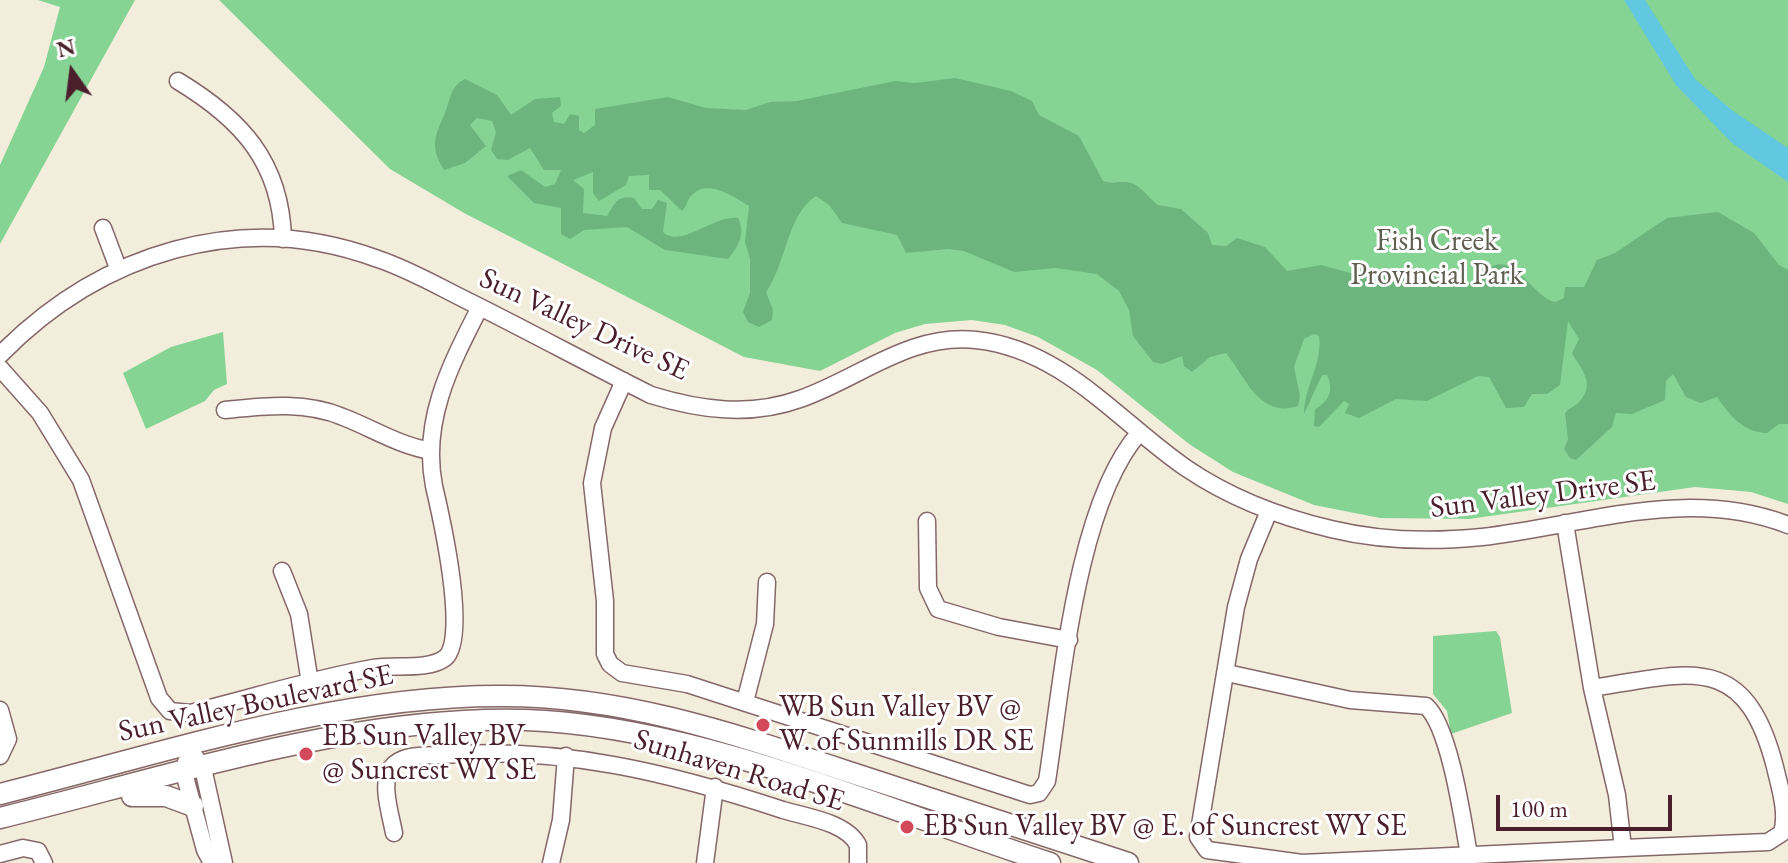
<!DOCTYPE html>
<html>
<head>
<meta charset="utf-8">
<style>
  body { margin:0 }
  #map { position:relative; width:1788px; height:863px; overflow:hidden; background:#f3eedc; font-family:"EB Garamond",serif }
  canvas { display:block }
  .north { position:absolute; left:32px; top:32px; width:80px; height:80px; -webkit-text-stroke:6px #fff; paint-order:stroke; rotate:346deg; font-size:22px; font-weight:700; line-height:32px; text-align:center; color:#4a1f2b }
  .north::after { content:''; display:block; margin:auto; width:28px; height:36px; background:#4a1f2b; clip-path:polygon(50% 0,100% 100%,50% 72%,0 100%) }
  .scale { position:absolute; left:1496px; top:795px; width:176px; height:36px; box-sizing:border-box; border:4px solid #4a1f2b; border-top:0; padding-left:10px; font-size:24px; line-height:28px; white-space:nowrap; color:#4a1f2b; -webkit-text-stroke:6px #fff; paint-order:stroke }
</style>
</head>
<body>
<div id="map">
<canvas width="1788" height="863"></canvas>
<div class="north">N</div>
<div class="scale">100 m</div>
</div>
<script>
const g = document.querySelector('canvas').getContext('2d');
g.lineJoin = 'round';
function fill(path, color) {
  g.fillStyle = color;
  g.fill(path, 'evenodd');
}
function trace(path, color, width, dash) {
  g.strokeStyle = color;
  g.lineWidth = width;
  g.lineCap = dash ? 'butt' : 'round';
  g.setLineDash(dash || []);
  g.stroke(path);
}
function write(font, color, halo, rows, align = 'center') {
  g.font = font + ' "EB Garamond",serif';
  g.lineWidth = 6;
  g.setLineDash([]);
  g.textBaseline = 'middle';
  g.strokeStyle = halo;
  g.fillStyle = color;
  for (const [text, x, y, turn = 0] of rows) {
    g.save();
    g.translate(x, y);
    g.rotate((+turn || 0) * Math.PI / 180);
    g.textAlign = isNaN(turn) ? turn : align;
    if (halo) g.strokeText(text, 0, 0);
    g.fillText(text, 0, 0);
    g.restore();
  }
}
fill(new Path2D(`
  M38,0H135L0,244V165L44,67L60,7Z
  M219,0H1788V504L1751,492L1695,487L1469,519L1380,518L1314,505L1233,472L1189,444L1097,370L1038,337L1005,325L972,320L925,324L895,333L820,371L744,357L464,213L390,169Z
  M223,332L227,384L214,390L205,401L146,429L123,373L171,347Z
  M1496,631L1500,637L1512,713L1451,734L1447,711L1433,694V636Z`), '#85d494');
fill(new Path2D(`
  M955,78L1011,91L1032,101L1039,115L1079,136L1103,181C1112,184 1115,182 1124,182C1139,181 1148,198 1158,205L1181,209L1208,233L1212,245L1226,246L1237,238L1265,247L1287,271L1321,265L1358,275L1371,269L1435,278L1455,285L1475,283C1481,278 1484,270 1493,266C1516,255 1533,297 1555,302L1564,298L1565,287H1584L1597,260L1615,253L1667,218L1718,212L1754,233L1779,265L1788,270V424H1779L1767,433C1743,432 1730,416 1717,397L1701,403L1686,397L1673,374L1666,381L1665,400L1632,414L1616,413L1612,427L1576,460L1570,458L1564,449L1568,439L1565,413C1570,407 1576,406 1580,401C1596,383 1580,368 1572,353L1579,339L1568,321L1560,385L1547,394H1532L1524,407L1506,408L1489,377L1478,376L1427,401L1396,399L1359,418L1345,413L1349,404L1344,401L1319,427L1314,426L1315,409C1329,402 1334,390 1327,375H1322L1304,414C1304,387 1323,363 1319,336L1314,334L1304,339L1294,367L1300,396L1298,406C1259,419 1245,376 1226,353L1210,357L1192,372L1184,366L1182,356L1162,364L1153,362L1133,336L1129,310L1119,291L1097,274L1056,268L1014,272L964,251L948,249L906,253L897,235L842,223L829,205L816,196C787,214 786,265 766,292L773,310L772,320L759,327L748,322L743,312L750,293V259L745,242L749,206C734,197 708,178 692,195C686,200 688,206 682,211L660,190H649V175L629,176L626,185L599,201L593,193V172L573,180L584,189L583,213L607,216C614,205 617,194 634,198L642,209H652L658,200L667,203L663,232C680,249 715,214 738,218C746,234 738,247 728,259L665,250L627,227L584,230L570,239L561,234V208L534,203L507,176L521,170L545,187L555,184L561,170H544L530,148L508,160L497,159L491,150L496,132L492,121L477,118L470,125L486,146L465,163L444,170C425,140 441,129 448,104C451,93 454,84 465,79L497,95L511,115L535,99L560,97L561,106L552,113L554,122L564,124L570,114L579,116V130L584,133L595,125V109L668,97L706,108L746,110L770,102L797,101L895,81L915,83Z`), '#6cb67e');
fill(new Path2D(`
  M1624,0H1645L1695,79L1733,111L1788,148V182L1732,143L1676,85Z`), '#62c7e0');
const minor = new Path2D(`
  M178,81C241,119 281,162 283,239
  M103,228L118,268
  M0,355C100,253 241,208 378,259C411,270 441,288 472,303C532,333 591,365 651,395C700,410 750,417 800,399C860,378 909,333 976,340C1063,349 1119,422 1186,468C1230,498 1280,517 1331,529C1380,541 1432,542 1482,537C1585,525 1687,486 1788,525
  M0,368L40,413L81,480L159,698L170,711L190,713C251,698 311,679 373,668C394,664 427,671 445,658C469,639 441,516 434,486C421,420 451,364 480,307
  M624,381L603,428L592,483L605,601V654L610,664L622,673L687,684L1030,795L1039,793L1047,781C1062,685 1076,503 1140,432
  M225,410C265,406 305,401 343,417C374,429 398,445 431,451
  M1269,511L1249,559L1236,607L1198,837L1207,850L1302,863
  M927,521L928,588L938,609L999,627L1069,640
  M282,571L299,614L310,683
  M1227,673L1350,700L1426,706C1450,727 1463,822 1469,855
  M1592,688C1689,673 1745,650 1775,767C1780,788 1788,813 1782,833L1768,842L1623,848
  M745,702L765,624L767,582
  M0,710L8,739L0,756
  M188,747L203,768L224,863
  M186,762L184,773L205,850L212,863
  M394,833C391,816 380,783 391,768C402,753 427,756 443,755C561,746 671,773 783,810C806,817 846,822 858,845V863
  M0,854L23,848L38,851L44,863
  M551,863L561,820L566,756
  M705,863L715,787
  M1302,863L1623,848L1617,795L1592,688L1565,523`);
const major = new Path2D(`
  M0,794C160,754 333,696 498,696C620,695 732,733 846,771C940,801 1034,833 1128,863
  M132,796H166L193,806
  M0,818C172,776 367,710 545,721C711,732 891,812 1050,863`);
trace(minor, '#856769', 19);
trace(major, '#856769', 23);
trace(minor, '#fff', 16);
trace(major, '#fff', 20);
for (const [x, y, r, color] of [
  [763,725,8,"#d1495b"],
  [306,754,8,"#d1495b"],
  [907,827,8,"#d1495b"]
]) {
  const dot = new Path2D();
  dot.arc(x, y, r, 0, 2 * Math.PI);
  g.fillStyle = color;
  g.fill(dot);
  trace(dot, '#fff', 3);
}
write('30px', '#5f5e50', '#fff', [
  ["Fish Creek",1437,242],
  ["Provincial Park",1437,276]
]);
write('30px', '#4a1f2b', '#fff', [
  ["Sun Valley Drive SE",584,325,25],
  ["Sun Valley Drive SE",1543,495,-7],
  ["Sun Valley Boulevard SE",256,704,-12],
  ["Sunhaven Road SE",739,771,17]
]);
write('30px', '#4a1f2b', '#fff', [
  ["WB Sun Valley BV @",779,708],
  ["W. of Sunmills DR SE",779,742],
  ["EB Sun Valley BV",322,737],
  ["@ Suncrest WY SE",322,771],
  ["EB Sun Valley BV @ E. of Suncrest WY SE",923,827]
], 'left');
</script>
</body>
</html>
